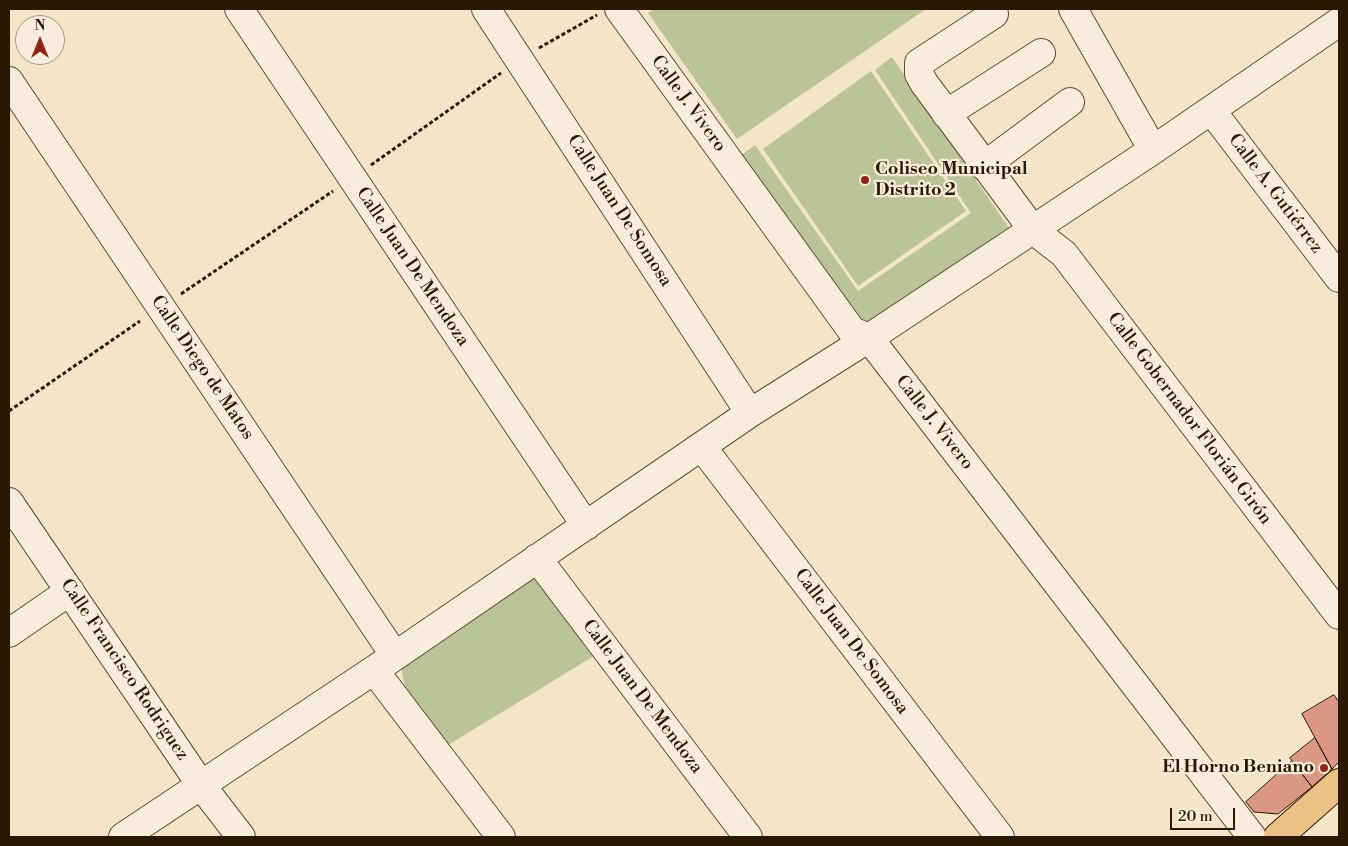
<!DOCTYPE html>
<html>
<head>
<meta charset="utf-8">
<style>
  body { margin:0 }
  #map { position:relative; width:1348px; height:846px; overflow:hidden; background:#f4e4c8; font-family:"Libre Bodoni",serif }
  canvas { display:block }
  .frame { position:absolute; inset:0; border:10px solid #2a1803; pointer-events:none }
  .north { position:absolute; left:15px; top:15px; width:50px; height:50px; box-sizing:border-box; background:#f8eddb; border:1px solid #a69885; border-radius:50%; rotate:0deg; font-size:14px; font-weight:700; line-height:20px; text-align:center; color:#2a1803 }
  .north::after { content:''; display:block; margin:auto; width:18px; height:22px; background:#8f2418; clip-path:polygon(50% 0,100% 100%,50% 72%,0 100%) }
  .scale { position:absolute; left:1170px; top:808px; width:65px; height:22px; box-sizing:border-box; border:2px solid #2a1803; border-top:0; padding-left:6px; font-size:15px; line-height:18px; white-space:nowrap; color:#2a1803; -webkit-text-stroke:4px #f8eddb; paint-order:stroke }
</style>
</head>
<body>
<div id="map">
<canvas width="1348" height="846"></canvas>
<div class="frame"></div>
<div class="north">N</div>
<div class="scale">20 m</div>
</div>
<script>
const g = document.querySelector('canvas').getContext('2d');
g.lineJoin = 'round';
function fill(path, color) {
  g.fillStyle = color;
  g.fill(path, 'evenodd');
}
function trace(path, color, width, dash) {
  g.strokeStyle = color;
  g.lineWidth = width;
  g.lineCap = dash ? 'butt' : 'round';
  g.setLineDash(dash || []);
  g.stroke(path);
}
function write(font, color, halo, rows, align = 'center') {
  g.font = font + ' "Libre Bodoni",serif';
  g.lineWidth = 4.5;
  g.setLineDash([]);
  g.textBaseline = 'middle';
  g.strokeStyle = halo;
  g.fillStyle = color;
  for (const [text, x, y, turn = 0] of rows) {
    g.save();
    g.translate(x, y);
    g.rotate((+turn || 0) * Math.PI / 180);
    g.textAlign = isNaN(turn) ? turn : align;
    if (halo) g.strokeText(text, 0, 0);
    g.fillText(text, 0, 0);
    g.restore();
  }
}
fill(new Path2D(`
  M655,9H926L737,139L648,13Z
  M892,57L1011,231L867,326L850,315L736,159L755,145L858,291L971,213L875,70Z
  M871,71L966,211L858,286L763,149Z
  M538,578L599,653L448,745L444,744L405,687L401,668L527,582Z`), '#bac497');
const building = new Path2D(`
  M1334,695L1339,702V762L1332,769L1302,714Z
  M1315,738L1332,769L1312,787L1290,758Z
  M1292,761L1312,787L1278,814L1254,812L1246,802Z`);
fill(building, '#da9783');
trace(building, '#2a1803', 1);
const minor = new Path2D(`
  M239,9L586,526
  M486,9L750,413
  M619,9L852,331L869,338L1252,837
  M1073,9L1153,150
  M994,14L919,63V74L924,83L1033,230L1064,254L1339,615
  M9,81L395,656
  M1211,110L1339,278
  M946,114L1041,53
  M984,166L1070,102
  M702,447L1000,837
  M9,502L201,785L241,837
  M537,558L748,837
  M9,633L70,591
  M374,670L501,837
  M123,837L395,656L750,413L869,338L1153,150L1339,22`);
const major = new Path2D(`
  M1278,837L1339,783`);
trace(minor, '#5c4b34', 30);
trace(major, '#2a1803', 30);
trace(new Path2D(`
  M539,48L597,15
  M371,165L501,73
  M181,294L333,191
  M9,411L140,321`), '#2a1803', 3, [4, 2.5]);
trace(minor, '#f8eddb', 28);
trace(major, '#eac284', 28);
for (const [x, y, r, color] of [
  [865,180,5,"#8f2418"],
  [1324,768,5,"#8f2418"]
]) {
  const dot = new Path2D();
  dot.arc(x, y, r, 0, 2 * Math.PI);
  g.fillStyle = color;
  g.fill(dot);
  trace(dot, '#f8eddb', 2);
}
write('18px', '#2a1803', '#f8eddb', [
  ["Calle J. Vivero",688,104,54],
  ["Calle A. Gutiérrez",1275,194,53],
  ["Calle Juan De Somosa",619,211,57],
  ["Calle Juan De Mendoza",412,267,56],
  ["Calle Diego de Matos",202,368,56],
  ["Calle Gobernador Florián Girón",1189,419,53],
  ["Calle J. Vivero",934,423,52],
  ["Calle Juan De Somosa",851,642,53],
  ["Calle Francisco Rodriguez",124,670,56],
  ["Calle Juan De Mendoza",642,697,53]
]);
write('bold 18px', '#2a1803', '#f8eddb', [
  ["Coliseo Municipal",875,170],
  ["Distrito 2",875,191],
  ["El Horno Beniano",1314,768,"right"]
], 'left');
</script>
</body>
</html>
